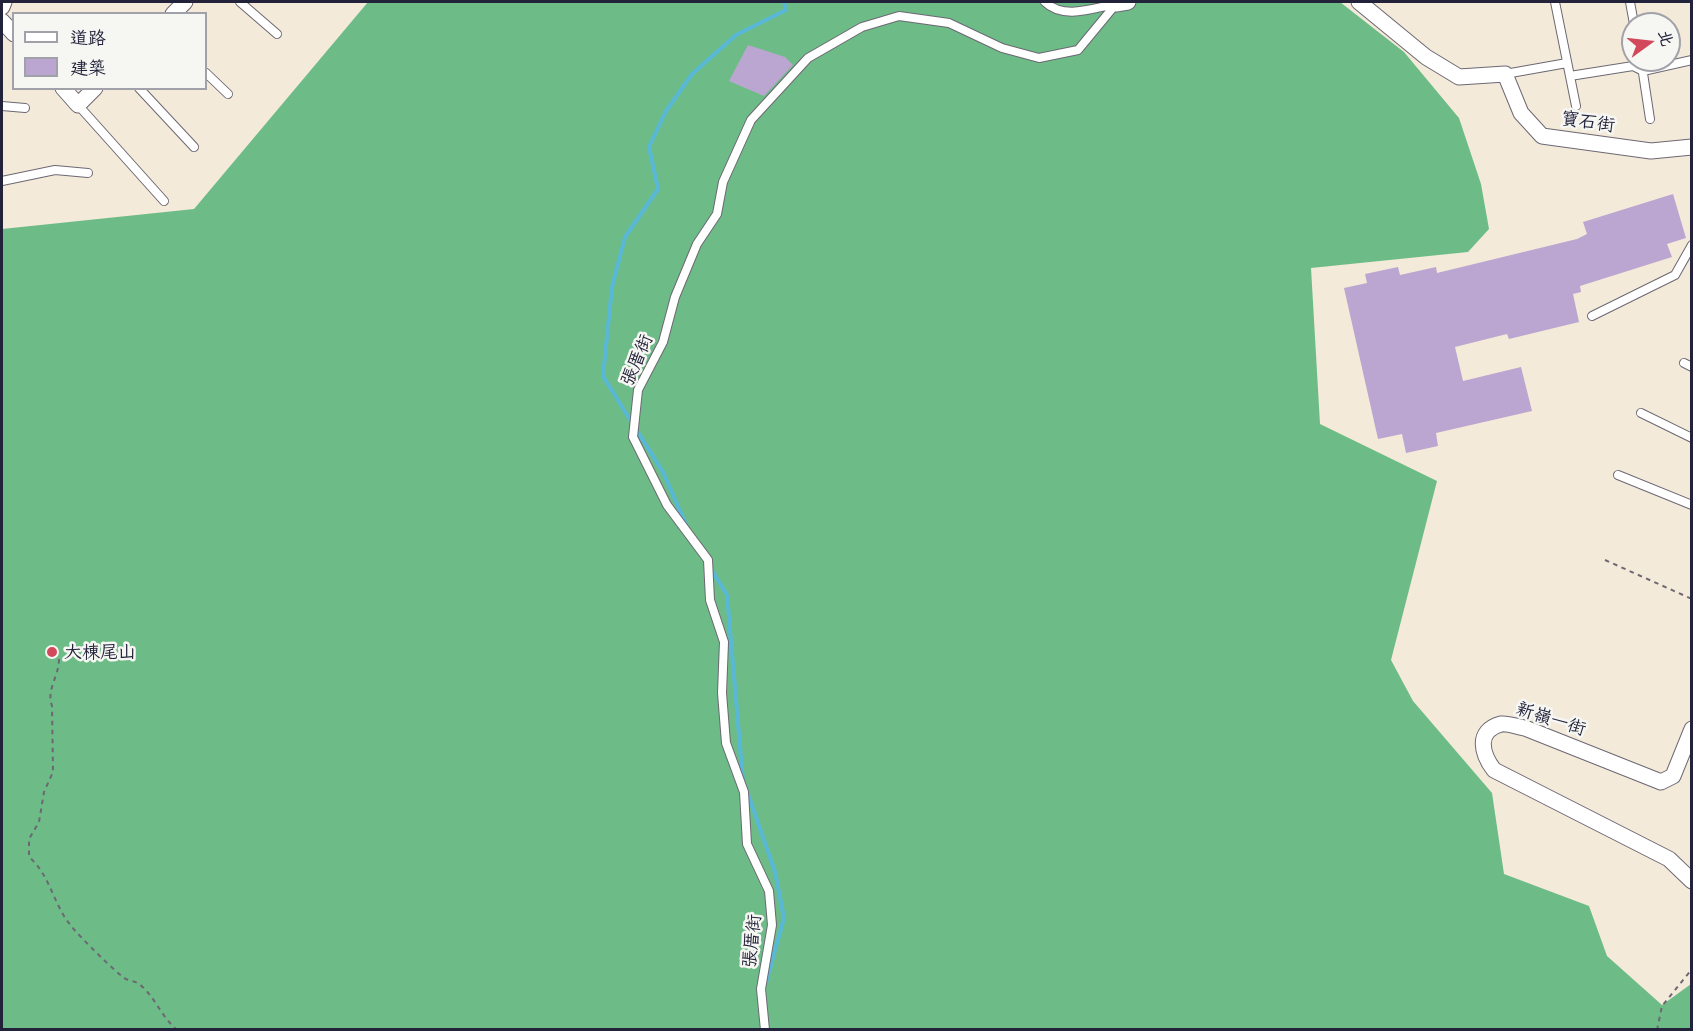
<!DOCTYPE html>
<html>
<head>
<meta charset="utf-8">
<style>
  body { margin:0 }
  #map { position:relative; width:1693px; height:1031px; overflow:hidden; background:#f4eada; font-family:Mali,"LXGW WenKai TC",sans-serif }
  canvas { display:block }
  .frame { position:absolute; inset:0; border:3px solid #22223b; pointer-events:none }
  .legend { position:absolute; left:12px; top:12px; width:195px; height:78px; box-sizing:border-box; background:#f6f6f2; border:2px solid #a1a1a9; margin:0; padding:8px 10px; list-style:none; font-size:18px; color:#22223b }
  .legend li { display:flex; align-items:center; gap:12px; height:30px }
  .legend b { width:30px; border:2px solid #a1a1a9 }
  .north { position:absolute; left:1621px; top:12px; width:60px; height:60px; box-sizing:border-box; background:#f6f6f2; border:2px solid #a1a1a9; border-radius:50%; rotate:75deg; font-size:16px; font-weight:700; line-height:24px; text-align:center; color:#22223b }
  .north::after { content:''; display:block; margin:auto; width:21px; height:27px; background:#d1495b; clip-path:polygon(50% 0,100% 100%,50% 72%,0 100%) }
</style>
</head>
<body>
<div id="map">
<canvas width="1693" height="1031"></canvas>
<div class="frame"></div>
<ul class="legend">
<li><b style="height:8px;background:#fff"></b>道路</li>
<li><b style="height:16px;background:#bba5d1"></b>建築</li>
</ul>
<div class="north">北</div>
</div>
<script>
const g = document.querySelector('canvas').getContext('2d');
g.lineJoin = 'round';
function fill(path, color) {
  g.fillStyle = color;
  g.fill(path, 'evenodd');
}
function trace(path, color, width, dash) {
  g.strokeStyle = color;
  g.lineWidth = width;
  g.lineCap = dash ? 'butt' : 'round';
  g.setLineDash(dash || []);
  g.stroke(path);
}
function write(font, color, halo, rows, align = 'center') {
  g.font = font + ' Mali,"LXGW WenKai TC",sans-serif';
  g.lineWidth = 5;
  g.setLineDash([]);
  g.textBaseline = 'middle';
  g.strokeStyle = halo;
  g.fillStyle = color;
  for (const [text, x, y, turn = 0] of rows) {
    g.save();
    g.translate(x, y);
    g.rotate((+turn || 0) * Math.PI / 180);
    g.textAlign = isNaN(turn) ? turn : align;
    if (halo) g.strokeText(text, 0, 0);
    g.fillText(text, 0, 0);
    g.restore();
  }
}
fill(new Path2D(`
  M368,2H1340L1404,52L1459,118L1481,184L1489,229L1468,252L1311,268L1320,424L1437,481L1391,660L1413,701L1492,793L1504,874L1589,906L1607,956L1662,1005L1691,984V1029H2V229L194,209Z`), '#6dbc87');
trace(new Path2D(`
  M632,423L603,376L612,287L625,237L658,189L649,147L666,111L692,74L736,35L786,10L784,2
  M636,429L663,472L688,529
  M710,567L727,595L743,781
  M747,791L775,872L784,918L766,983`), '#58b8d6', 4);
fill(new Path2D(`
  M748,45L785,57L793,65L764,96L729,81Z
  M1673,194L1686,238L1667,244L1672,257L1580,286L1581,292L1573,294L1579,322L1509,339L1507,334L1455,347L1463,381L1521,367L1532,411L1436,433L1438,446L1406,453L1402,434L1378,439L1344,288L1367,283L1365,274L1398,267L1400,275L1436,267L1437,273L1577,239L1587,234L1583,222Z`), '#bba5d1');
const lane = new Path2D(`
  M240,2L277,34
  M1045,2C1063,20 1094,8 1116,4
  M1555,2L1576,106
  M1630,2L1634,24
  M1641,60L1650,119
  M206,73L228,94
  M1505,74L1567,63
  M1570,76L1633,66L1643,71L1692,60
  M139,88L194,147
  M78,105L164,201
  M2,106L25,108
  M2,181L55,170L88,173
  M1592,316L1675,275L1692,245
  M1684,363L1692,367
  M1641,413L1692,438
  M1618,475L1692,505
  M765,1030L761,989L772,925L769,891L747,844L744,792L726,743L722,693L724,642L710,600L708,560L667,505L633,437L638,390L663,342L675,297L697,244L717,214L723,182L751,120L808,58L862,27L899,16L949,23L1002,48L1039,58L1078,50L1116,4`);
const street = new Path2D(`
  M1359,2L1426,57L1459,77L1505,74L1521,113L1542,136L1651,151L1692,147
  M1116,4L1128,2
  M2,7L4,2
  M173,14L185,2
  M2,21L14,34
  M63,88L78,105L95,88
  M1692,729L1673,776L1661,782L1525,728C1518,727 1508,723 1501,724C1475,731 1482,754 1494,770L1669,859L1692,881`);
trace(lane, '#6c6873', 10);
trace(street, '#6c6873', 17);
trace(new Path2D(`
  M1605,560L1692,599
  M59,659C59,677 46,689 52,706L53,772L44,792L39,822L29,839V857C51,876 53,905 72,927C79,936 118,975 126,979C130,981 135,981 139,984C154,995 160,1015 177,1030
  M1657,1030L1662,1006L1692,969`), '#6c6873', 2, [4.5, 4.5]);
trace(lane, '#fff', 8);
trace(street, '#fff', 15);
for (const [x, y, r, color] of [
  [52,652,6,"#d1495b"]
]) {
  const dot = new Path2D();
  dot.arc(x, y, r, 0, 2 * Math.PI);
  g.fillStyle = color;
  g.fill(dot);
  trace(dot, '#f6f6f2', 2);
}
write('18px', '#22223b', '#f6f6f2', [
  ["寶石街",1588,122,8],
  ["張厝街",637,360,-67],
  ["新嶺一街",1551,719,18],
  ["張厝街",752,941,-84]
]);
write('18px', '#22223b', '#f6f6f2', [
  ["大棟尾山",64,652]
], 'left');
</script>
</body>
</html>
